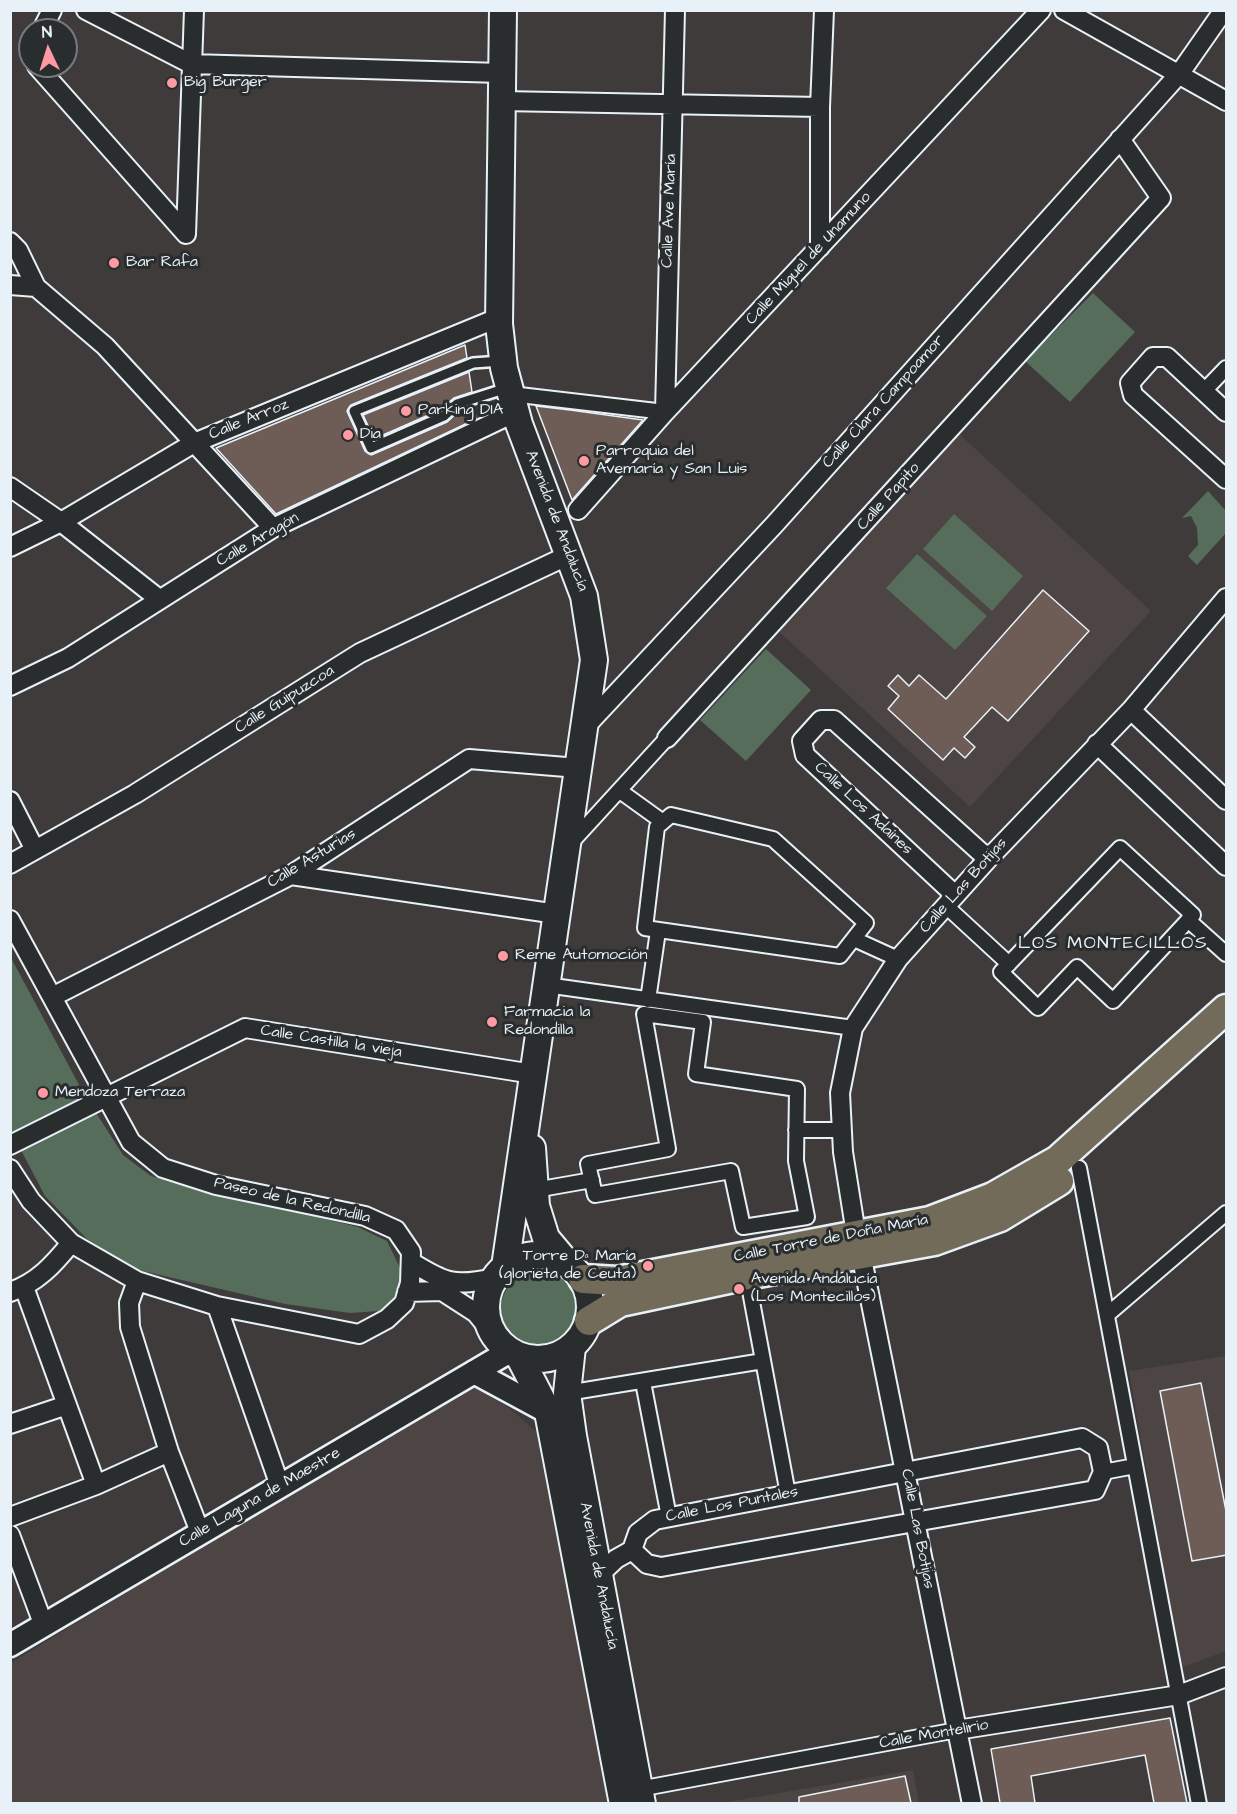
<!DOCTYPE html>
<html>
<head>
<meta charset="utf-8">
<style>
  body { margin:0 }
  #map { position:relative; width:1237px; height:1814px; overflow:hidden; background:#3e3b3a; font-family:"Architects Daughter",sans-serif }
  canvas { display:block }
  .frame { position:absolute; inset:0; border:12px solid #e8f1f8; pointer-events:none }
  .north { position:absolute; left:18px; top:18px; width:60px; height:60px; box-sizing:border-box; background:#2a2d2e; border:2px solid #767b7f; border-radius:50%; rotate:356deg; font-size:16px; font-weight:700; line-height:24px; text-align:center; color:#e8f1f8 }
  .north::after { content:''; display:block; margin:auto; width:21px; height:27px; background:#ff9aa2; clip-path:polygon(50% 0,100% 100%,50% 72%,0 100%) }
</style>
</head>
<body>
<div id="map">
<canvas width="1237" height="1814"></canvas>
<div class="frame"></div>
<div class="north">N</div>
</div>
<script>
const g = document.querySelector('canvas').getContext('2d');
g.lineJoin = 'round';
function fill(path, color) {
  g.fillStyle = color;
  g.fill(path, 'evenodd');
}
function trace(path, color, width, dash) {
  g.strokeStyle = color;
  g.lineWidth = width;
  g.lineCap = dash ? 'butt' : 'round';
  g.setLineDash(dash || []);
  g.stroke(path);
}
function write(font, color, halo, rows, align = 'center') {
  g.font = font + ' "Architects Daughter",sans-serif';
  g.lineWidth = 6;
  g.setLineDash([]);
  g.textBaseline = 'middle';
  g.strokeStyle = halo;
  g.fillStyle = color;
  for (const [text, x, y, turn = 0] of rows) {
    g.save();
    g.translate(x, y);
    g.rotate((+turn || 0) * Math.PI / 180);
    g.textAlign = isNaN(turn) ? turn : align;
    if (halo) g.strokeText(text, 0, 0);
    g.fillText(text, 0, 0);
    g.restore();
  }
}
fill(new Path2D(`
  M956,431L1151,611L970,807L774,627Z
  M1226,1356V1651L1181,1668L1129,1371Z
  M473,1385L509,1408L546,1440L610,1803L11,1804V1663L446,1397Z
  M913,1770L919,1803L716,1804Z`), '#4c4543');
fill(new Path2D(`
  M1093,293L1135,332L1070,402L1025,361Z
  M1208,491L1226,511V533L1197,565L1188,556L1198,545L1197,528L1191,516L1182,518Z
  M954,514L1023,576L992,611L923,549Z
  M917,554L987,616L955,650L886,588Z
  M766,649L811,690L746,761L700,720Z
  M10,956L84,1094L123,1155L151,1176L358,1227L387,1241L402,1272L400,1287L389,1305L379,1311L350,1313L285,1304L130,1268L86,1238L45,1196L11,1131Z
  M501 1309a38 38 0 1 1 76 0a38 38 0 1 1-76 0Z`), '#556d5a');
const building = new Path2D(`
  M465,345L467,358L351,405L347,411L365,451L371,455L447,422L460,410L474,406L476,419L276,514L216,448Z
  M469,372L472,392L454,398L440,410L374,439L363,415Z
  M536,406L570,410L643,420L572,500Z
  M1043,590L1089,631L1008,721L992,707L964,737L975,747L965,758L954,748L943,760L888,709L899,696L888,686L898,675L909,686L919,675L946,699Z
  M1201,1383L1227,1516V1555L1192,1561L1160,1391Z
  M1170,1718L1187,1803H1154L1145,1755L1031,1776L1035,1803H1000L991,1749Z
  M905,1776L911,1803H799V1797Z`);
fill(building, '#6e5c57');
trace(building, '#e8f1f8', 1.5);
const service = new Path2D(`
  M501,361L473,363L354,411L371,448L444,416L457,404L507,388`);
const pedestrian = new Path2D(`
  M1204,391L1226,368
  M511,394L665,412
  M620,791L663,822
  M671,815L773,839L866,923L840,956L645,928L657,827Z
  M569,845L667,738
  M1120,848L1193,915L1113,1001L1077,967L1038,1008L1001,972Z
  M946,906L1009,964
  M1188,920L1226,954
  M854,939L898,959
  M546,985L853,1028
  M648,1000L658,931
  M644,1014L703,1022L696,1074L797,1089L796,1161L807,1217L743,1227L731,1171L595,1195L588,1164L668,1149Z
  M796,1130H842
  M1079,1168L1199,1804
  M535,1190L592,1180
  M747,1275L788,1494
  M1107,1315L1226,1213
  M643,1382L669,1517
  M567,1393L763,1361
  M1103,1472L1135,1466
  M639,1789L957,1730`);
const minor = new Path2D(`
  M86,10L191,64L501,73
  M1064,10L1226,101
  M42,30L52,10
  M37,66L186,234
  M501,101L820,107
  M186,234L194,10
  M10,242L18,250L36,287
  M820,247V107L824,10
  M10,285L36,287L105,346L273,528
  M665,412L675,10
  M1226,412L1167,357H1153L1130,383L1133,395L1226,479
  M10,487L61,522L159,599
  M578,510L665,412L1041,10
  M10,547L61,522L194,443L500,317
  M10,686L68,658L273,528L516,412
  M1131,710L1226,800
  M584,728L774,525L1180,73L1224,10
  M667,738L1161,198L1120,139
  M1097,744L1226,866
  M10,801L35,850
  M10,864L135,794L360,653L569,555
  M291,875L557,914
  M955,895L805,755L802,741L821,720H834L988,859
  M10,920L131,1142L163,1168L216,1185L365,1216L396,1230L411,1252L410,1283L404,1303L387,1319L359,1334L217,1306L137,1281L71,1243L31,1201L10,1169
  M52,997L291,875L469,759L578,768
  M10,1145L245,1028L533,1074
  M856,1234L843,1152L840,1093L853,1028L898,959L988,859L1131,710L1226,598
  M861,1254L972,1804
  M411,1262C447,1283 453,1287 495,1278
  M137,1281L129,1303L130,1327L169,1452L200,1532
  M24,1287L96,1485
  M10,1292C37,1283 54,1264 71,1243
  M407,1292L442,1291L476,1313L494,1335
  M217,1306L280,1486
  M10,1424L67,1405
  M1082,1438L1098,1448L1103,1472L1095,1490L661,1567L647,1564L632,1550L638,1533L655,1520Z
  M10,1517L96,1485L169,1452
  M10,1535L44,1626
  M598,1576L616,1559L632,1550
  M957,1730L1179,1695L1226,1677`);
const tertiary = new Path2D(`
  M474,1372L548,1412
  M10,1645L510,1351`);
const secondary = new Path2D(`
  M503,10L499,324L504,368L519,424L584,596L594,660L505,1267
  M532,1148L536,1206L546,1238L567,1263
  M486 1307a52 52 0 1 1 104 0a52 52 0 1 1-104 0Z
  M572,1347L567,1393L573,1436L642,1804
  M519,1356L548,1412L623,1804`);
const primary = new Path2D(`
  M583,1279L617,1281L930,1221L993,1197L1058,1160L1226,1009
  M589,1321L620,1302L747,1275L934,1241L1000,1217L1059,1181`);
trace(service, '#e8f1f8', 14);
trace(pedestrian, '#e8f1f8', 18);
trace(minor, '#e8f1f8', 22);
trace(tertiary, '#e8f1f8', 27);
trace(secondary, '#e8f1f8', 30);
trace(primary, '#e8f1f8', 33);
trace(service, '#2a2d2e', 9);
trace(pedestrian, '#2a2d2e', 14);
trace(minor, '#2a2d2e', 18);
trace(tertiary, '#2a2d2e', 22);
trace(secondary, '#2a2d2e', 26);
trace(primary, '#726b5a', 28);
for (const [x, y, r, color] of [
  [172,83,6,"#ff9aa2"],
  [114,263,6,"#ff9aa2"],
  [406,411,6,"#ff9aa2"],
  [348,435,6,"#ff9aa2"],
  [584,461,6,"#ff9aa2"],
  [503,956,6,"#ff9aa2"],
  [492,1022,6,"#ff9aa2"],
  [43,1093,6,"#ff9aa2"],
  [648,1266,6,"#ff9aa2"],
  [739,1289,6,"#ff9aa2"]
]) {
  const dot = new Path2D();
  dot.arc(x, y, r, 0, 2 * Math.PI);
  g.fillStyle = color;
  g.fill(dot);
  trace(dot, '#2a2d2e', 2);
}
write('16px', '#e8f1f8', '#2a2d2e', [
  ["Big Burger",184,83],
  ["Bar Rafa",126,263],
  ["Parking DIA",418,411],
  ["Dia",360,435],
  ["Parroquia del",596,452],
  ["Avemaría y San Luis",596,470],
  ["Reme Automoción",515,956],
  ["Farmacia la",504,1013],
  ["Redondilla",504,1031],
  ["Mendoza Terraza",55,1093],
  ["Torre Dª María",636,1257,"right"],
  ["(glorieta de Ceuta)",636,1275,"right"],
  ["Avenida Andalucía",751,1280],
  ["(Los Montecillos)",751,1298]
], 'left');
write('16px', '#e8f1f8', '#2a2d2e', [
  ["Calle Ave María",670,211,-88],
  ["Calle Miguel de Unamuno",809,259,-47],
  ["Calle Clara Campoamor",884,402,-48],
  ["Calle Arroz",249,420,-22],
  ["Calle Papito",889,497,-48],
  ["Avenida de Andalucía",556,521,69],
  ["Calle Aragón",258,540,-30],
  ["Calle Guipuzcoa",285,700,-32],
  ["Calle Los Adaínes",863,809,43],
  ["Calle Asturias",312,859,-31],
  ["Calle Las Botijas",964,886,-48],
  ["Calle Castilla la vieja",331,1042,9],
  ["Paseo de la Redondilla",292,1201,13],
  ["Calle Torre de Doña María",831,1239,-11],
  ["Calle Laguna de Maestre",260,1498,-30],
  ["Calle Los Puntales",732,1505,-11],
  ["Calle Las Botijas",917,1529,79],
  ["Avenida de Andalucía",598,1576,79],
  ["Calle Montelirio",934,1735,-10]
]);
g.letterSpacing = '1.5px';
write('18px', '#e8f1f8', '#2a2d2e', [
  ["LOS MONTECILLOS",1113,944]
]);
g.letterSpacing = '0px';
</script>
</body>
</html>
